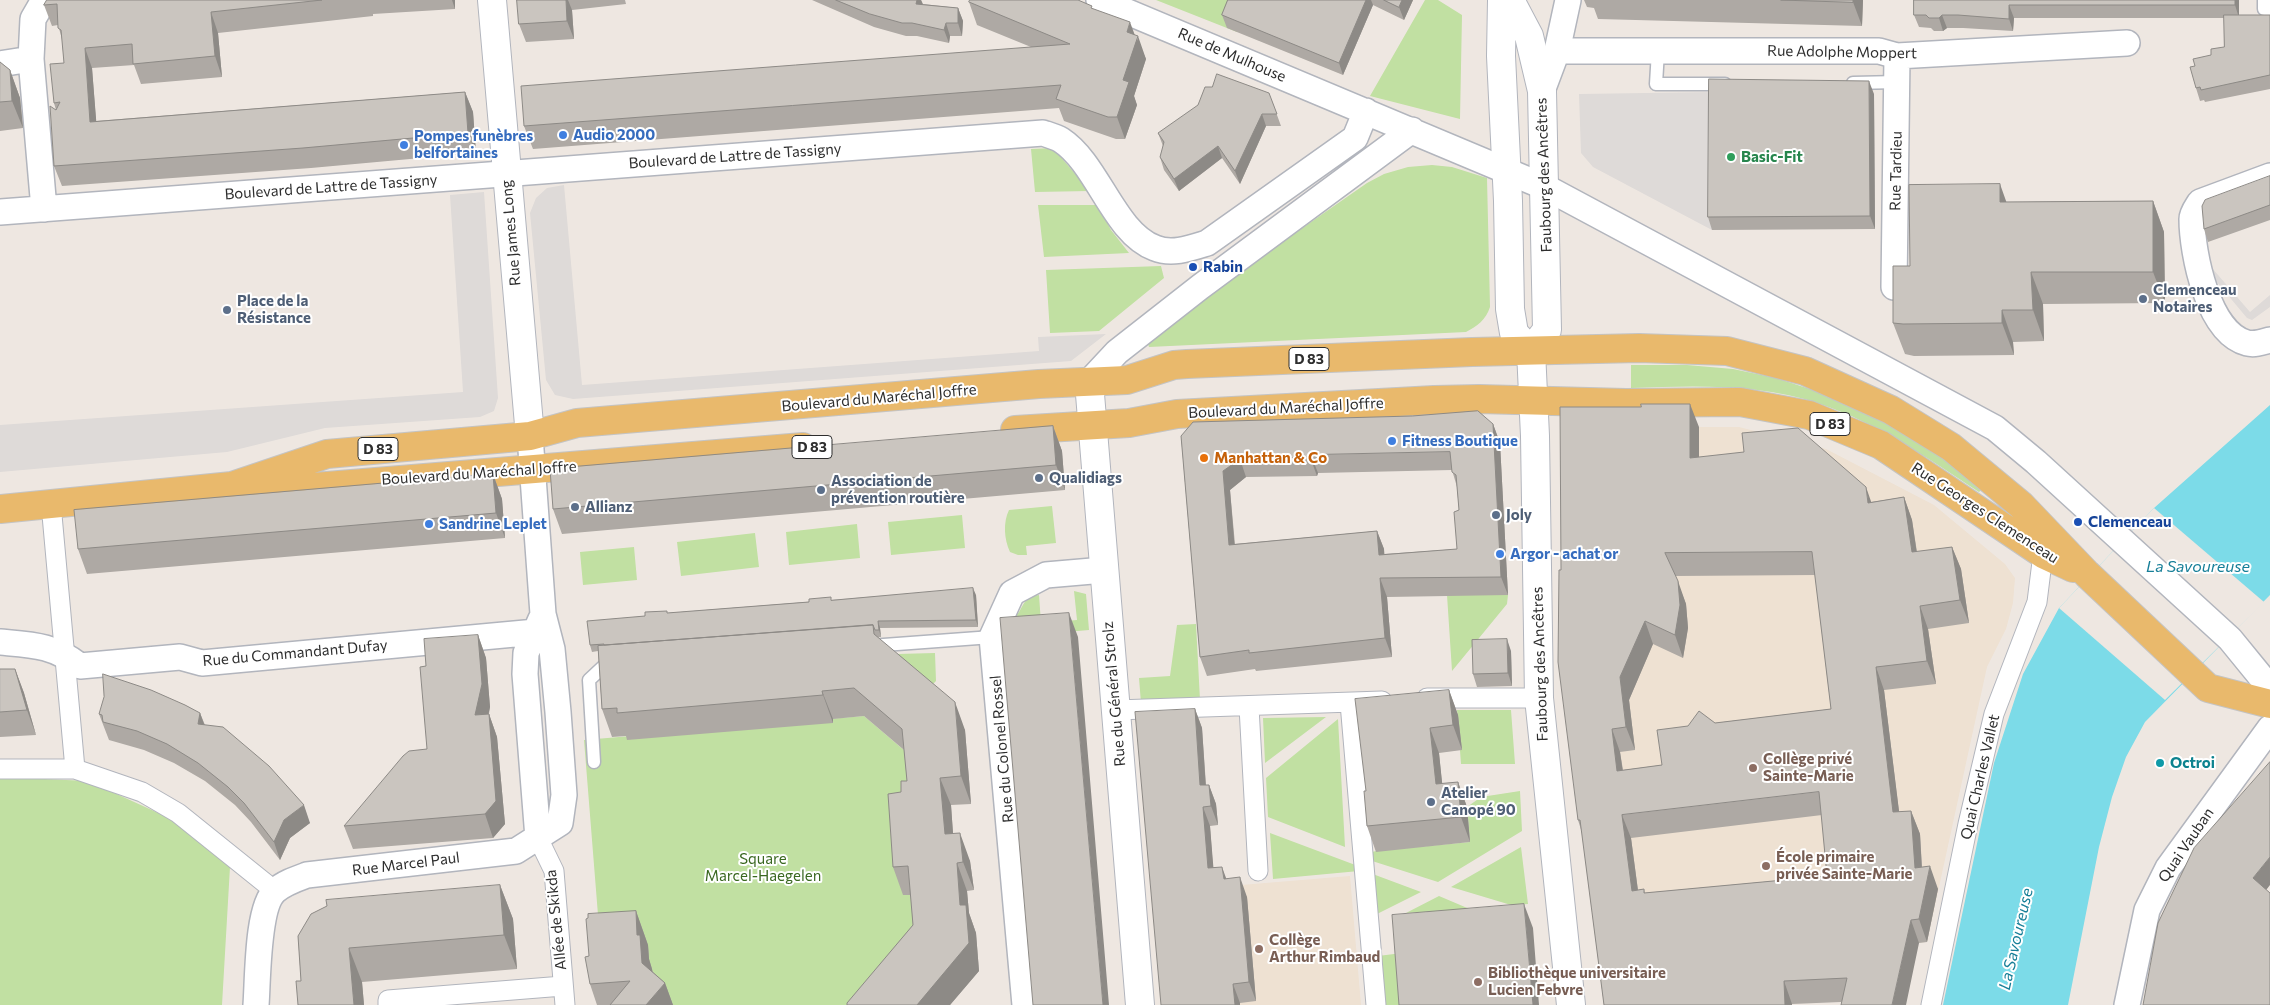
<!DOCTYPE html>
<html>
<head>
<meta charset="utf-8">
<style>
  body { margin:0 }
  canvas { display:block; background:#eee7e1 }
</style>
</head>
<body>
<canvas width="2270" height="1005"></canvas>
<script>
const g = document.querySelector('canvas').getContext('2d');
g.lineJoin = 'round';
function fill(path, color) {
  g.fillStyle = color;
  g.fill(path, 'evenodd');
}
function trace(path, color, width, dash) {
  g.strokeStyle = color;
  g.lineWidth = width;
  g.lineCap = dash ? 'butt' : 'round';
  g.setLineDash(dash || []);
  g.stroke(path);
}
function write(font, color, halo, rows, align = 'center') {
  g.font = font + ' Commissioner,sans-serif';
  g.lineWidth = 4;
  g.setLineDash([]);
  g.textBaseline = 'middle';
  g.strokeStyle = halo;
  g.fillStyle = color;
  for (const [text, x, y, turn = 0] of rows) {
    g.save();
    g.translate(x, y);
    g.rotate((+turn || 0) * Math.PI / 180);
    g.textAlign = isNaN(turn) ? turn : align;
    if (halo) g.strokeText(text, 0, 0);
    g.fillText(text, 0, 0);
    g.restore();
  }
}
fill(new Path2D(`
  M1699,427H1739L1826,449L1934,505L2005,564L2015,578L2013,603L2006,629L1987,667L1927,942L1604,971L1617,467L1699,461Z
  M1350,876L1361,1005H1166L1229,886Z`), '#eee1d2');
fill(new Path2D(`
  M1156,0H1237L1239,30L1237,32Z
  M1425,0H1438L1462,15L1460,119L1370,96Z
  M1053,148L1090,191L1035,192L1031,149Z
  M1432,165L1452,167L1487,178L1490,307C1486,320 1477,326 1466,332L1149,347L1147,341L1278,245L1367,183L1384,174L1408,167Z
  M1038,205H1098L1111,230L1129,253L1044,257Z
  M1161,266L1164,278L1099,331L1050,333L1046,270Z
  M1631,365H1687L1733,369L1776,378L1825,394L1896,425L1985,486L1979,492C1929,459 1878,423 1820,404C1759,383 1694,386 1631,388Z
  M1052,506L1056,543L1026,546L1027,555H1018L1010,552C1004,539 1003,522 1009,510Z
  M962,515L965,548L891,555L888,522Z
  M857,524L860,558L789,565L786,532Z
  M755,533L759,567L681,576L677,542Z
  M634,547L637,580L583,585L580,552Z
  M1074,591L1086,594L1089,630L1009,637L1008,624C1011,620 1016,616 1019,612C1025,602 1026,596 1039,595L1041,623L1077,620Z
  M1447,595H1508L1507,604L1452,671Z
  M1196,624L1200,700L1141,703L1139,678L1170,676L1177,625Z
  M935,653L936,681L930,687L897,654Z
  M1457,710H1511L1515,764H1461Z
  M864,716L912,757L903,895L918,894L923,953L879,1005H664L600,940L584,740Z
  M1326,717L1265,763L1263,718Z
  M1338,719L1345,847L1268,817L1266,778Z
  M0,777L88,781L165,816L217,852L230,867L222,1005H0Z
  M1520,791L1522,831L1438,882L1369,860L1368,853L1376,851L1470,842L1467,807L1481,797Z
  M1270,833L1358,866L1359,871L1273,879Z
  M1521,847L1528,904L1511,905L1451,887Z
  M1370,873L1421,892L1373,916Z
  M1439,896L1472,910L1406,913Z
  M1402,953L1406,1005H1382L1378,956Z`), '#c1e0a2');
fill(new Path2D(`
  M1714,92L1712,230L1593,167L1581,153L1579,94Z
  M564,185L582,385L1039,351L1038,337L1106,334L1071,361L573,399L555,395L546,380L530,213L536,198L547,188Z
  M484,192L498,398L494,411L480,417L325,428L227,452L0,472V425L463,392L450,195Z
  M2212,268L2250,312L2270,295V307L2252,320L2247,318L2211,275Z`), '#dedad8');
fill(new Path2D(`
  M2270,405V595L2145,722L2126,757L2112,797L2099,847L2068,1005H1943L1994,763L2023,674L2059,608L2154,508Z`), '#7cdbe8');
fill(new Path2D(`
  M2154,508L2264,602L2165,700L2059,608Z`), '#eee7e1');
const service = new Path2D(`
  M2264,0V9H2270
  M1658,51L1656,84H1725
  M1853,83L1898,82
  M870,646L992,637
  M594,762L589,680L605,665H613`);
const pedestrian = new Path2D(`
  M51,504L75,769
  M1427,698H1539
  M1350,703L1376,1005
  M1249,707L1258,871
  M1116,710L1382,701
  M0,769H75L142,792L178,813L275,891
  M538,838L554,871L565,1005
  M388,1005V1000L563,986
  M1931,1005L1968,824L1994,714L2037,602L2043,554`);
const minor = new Path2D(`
  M44,0L33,19L31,59L44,209
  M1099,0L1545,187L1995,428L2036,462L2230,639L2270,688
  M1557,51H1879L1897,56L2127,43
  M0,64L31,59
  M1542,91L1557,51L1568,0
  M2270,176L2200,202C2197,207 2192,213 2192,219C2192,253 2208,333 2247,343C2255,345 2263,342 2270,340
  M0,212L1043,133C1049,135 1056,137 1061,140C1098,164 1114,233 1155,248C1172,255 1191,248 1207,243L1355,138L1366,111
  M1894,287L1897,56
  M1089,382L1117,352L1200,287L1412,130
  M0,642C33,645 53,645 80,666L180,657L202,663L536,632
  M538,838L525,674L526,653L541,619
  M256,1005C258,979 257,907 275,891C284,883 296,879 307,875L516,851L560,823L564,795L558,712L552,649L543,614L530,436
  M1025,1005L992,637L1012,593L1046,575L1104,570
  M2127,1005L2147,910L2168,868L2270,728`);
const tertiary = new Path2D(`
  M1089,382L1140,1005`);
const secondary = new Path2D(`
  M492,0L530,436
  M1502,0L1501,56L1508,201L1510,309L1514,333L1531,351
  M1510,0L1529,36L1542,91L1547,330L1531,351L1535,436L1539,698L1571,1005`);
const primary = new Path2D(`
  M1015,430L1129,423L1177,414L1434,400L1479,399L1626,403L1740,402L1809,415L1881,445L2043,554L2073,568
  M232,486L327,454L530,436L577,423L1039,384L1127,380L1174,365L1187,364L1472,352L1639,348L1727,351L1805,371L1891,410L1951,447L2021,505L2087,574L2208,688L2270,704
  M0,509L232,486L278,490L803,447`);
trace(service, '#b2b5bd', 15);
trace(pedestrian, '#b2b5bd', 21);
trace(minor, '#b2b5bd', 28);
trace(tertiary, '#b2b5bd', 30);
trace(secondary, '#b2b5bd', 30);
trace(primary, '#c4c4c4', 30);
trace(service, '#fff', 12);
trace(pedestrian, '#fff', 19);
trace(minor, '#fff', 25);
trace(tertiary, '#fff', 28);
trace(secondary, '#fff', 28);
trace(primary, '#e9b96c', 28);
fill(new Path2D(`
  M47,0H455V9L373,14V16L218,33L222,77L141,84L134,65L92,68L96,121L465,92L473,112L476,153L311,168L62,186L54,166L56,110L54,103L64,63L62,39L58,25L52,26L44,5Z
  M517,0H625L626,4L572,10L574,39L526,42L519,24Z
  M812,0H921L923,4L958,8L963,21L962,36H950L949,43L917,36H906L874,27Z
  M1228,0H1413L1404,20L1373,5L1343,75L1227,28L1222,15Z
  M1584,0H1863L1862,26L1598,19L1594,8L1587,7Z
  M1914,0H2239V15H2270V89L2205,102L2204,100L2200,101L2196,88L2195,66L2224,47V18H2014L2013,31L1963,28H1947L1943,31H1934L1931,28L1919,27L1914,15Z
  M969,2L1093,9L1135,35L1146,59L1134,96L1137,105L1125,139H1116L1064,121L1059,108L533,149L524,126L1031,47L977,25Z
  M0,62L10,70L20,98L23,128L0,131Z
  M1269,93L1281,126H1266L1240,184L1222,158L1179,191L1164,170L1160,157L1163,146L1158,133Z
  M1874,94L1875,229L1712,230L1708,217Z
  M2270,176V220L2208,242L2204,229Z
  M2153,201L2164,232L2165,303L2043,304L2044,341L2013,342L2014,355L1914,356L1905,354L1893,323L1910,266L2006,202Z
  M1493,424L1500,443L1508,595L1387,597L1392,657L1256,671L1255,669L1207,676L1200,657L1181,436ZM1452,470L1457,487L1459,510L1457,549L1384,554V549L1377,531L1235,544L1230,490L1246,477L1317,476L1318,473Z
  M1053,426L1062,451L1065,490L562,534L553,509Z
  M1699,427V457L1871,502L1904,497L1912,520L1917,552L1952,547L1961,569L1969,623L1928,629L1936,684L1884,690L1899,812L1911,811L1920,834L1922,867L1938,889L1927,942L1919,943L1841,1002L1792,1004L1604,1005L1582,833L1578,820L1561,570ZM1815,575L1831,709L1715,723L1662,765L1623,770L1620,752L1635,750L1629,700L1653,644L1683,658L1688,628L1686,604L1675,576ZM1822,815L1827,876L1645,893L1644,889L1638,890L1631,838Z
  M493,474L502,499L505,538L87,574L78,549Z
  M976,595L978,627L880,628L881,637H878L965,730L971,804L951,805L953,833L970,861L974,890L967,891L969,913L976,933L979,971L950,1005H847L913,925L911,895H903L893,867L901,792L907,781L904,750L864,716L833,719V723L627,740L626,736L612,737L602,709L598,651L592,652L590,645L668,613L831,600Z
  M478,635L486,658L490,707L489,714L497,737L505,824L493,838L353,849L344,826L427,749Z
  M1511,651L1512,686L1477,687L1473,674Z
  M0,669H15L24,693L36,735L0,737Z
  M1449,690L1458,715L1462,750L1439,753L1442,784L1458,782L1467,807L1470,842L1376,852L1367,826L1366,791Z
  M1195,709L1202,728L1206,785H1209L1216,804L1218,825L1210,826L1213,868L1247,897L1256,1001L1240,1003L1161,1005Z
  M200,713L205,725L310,823L290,838L280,860L251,822L235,805L205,781L174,763L144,750L109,740L99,714Z
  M500,885L513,919L517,969L362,982L364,1005H298L301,981L298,936Z
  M636,911L648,945L649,959L652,969L653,972L665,983L673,1005H597L590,984L589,956Z`), '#aea9a4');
fill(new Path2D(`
  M452,0H455V9Z
  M566,0H568L572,10L574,39L567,21Z
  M917,0H921L923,5L916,4Z
  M1366,0H1371L1373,5L1343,75L1339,63Z
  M1402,0H1413L1404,20L1399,7Z
  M1853,0H1863L1862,26L1853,2Z
  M2235,0H2239V18L2235,5Z
  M2009,5L2014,18L2013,31L2009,19Z
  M958,8L963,21L962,36L958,23Z
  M211,12L218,33L222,77L215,56Z
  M1942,15L1947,28L1943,31L1939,18Z
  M1130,22L1137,41L1138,36L1146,59L1134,96L1137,105L1125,139L1117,117L1123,80L1127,32Z
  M946,23L950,36L949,43L944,30Z
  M85,48L92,68L98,143L90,122Z
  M10,70L20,98L23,128L12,101Z
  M1869,81L1874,94L1875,229L1870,216Z
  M465,92L473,112L476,153L468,133Z
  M1262,114L1266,126L1240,184L1235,171Z
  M1218,146L1222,158L1179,191L1174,179Z
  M2000,184L2011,215L2000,202Z
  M2153,201L2164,232L2165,303L2153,272Z
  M2031,272L2043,304L2044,341L2033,310Z
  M2002,310L2013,342L2014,355L2002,323Z
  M1690,404L1699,427V481L1690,458Z
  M1493,424L1500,443L1508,595L1501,577Z
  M1053,426L1062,451L1065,490L1056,465Z
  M1311,455L1318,473L1317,476L1310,457Z
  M1240,459L1246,477L1230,490L1236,564L1229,545L1223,471Z
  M493,474L502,499L505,538L496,513Z
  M1866,487L1874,510L1868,503Z
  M1904,497L1912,520L1920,575L1912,552Z
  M1377,531L1384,549L1386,574L1379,555Z
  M1952,547L1961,569L1969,623L1960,600Z
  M1380,578L1387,597L1392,657L1385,638Z
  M1678,581L1686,604L1688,628L1683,658L1675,635Z
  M973,588L976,595L978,627L976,620Z
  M1920,606L1928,629L1936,684L1927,661Z
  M1069,613L1078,637L1109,1005H1103Z
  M878,621L880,628L881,637L879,630Z
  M1645,621L1653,644L1629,700L1635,750L1626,727L1620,677Z
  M478,635L486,658L490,707L483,738L475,715Z
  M1507,639L1511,651L1512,686L1508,673Z
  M1876,667L1884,690L1902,835L1893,812Z
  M15,669L24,693L36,735L27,710Z
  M1449,690L1458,715L1462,750L1453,725Z
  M822,691L833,719V723L823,695Z
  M955,702L965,730L971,804L961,776Z
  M1195,709L1202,728L1207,805L1200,785Z
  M200,713L207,732L198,724Z
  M489,714L497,737L505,824L493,838L485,814Z
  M1430,728L1439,753L1445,810L1436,784Z
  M1612,729L1620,752L1626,794L1617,771Z
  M940,778L951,805L955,862L945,834Z
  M1458,782L1467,807L1470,842L1461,817Z
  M1209,785L1216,804L1218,825L1211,806Z
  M304,805L310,823L290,838L280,860L274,842L284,820Z
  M1203,807L1210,826L1215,887L1208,868Z
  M1911,811L1920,834L1923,891L1915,868Z
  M1622,815L1631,838L1641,914L1632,891Z
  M960,833L970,861L974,890L963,862Z
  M2270,857V885L2260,898L2253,878Z
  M957,863L967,891L969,913L976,933L979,971L950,1005H917L960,905Z
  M1930,866L1938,889L1927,942L1919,919Z
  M1222,867L1229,886L1224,879Z
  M1240,877L1247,897L1256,1001L1249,982Z
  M500,885L513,919L517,969L504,935Z
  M1524,904L1533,928L1539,1005H1533Z
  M636,911L648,945L649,959L652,969L655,995L665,983L673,1005H646L642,963L637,935Z
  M1911,920L1919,943L1906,1005H1892Z
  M349,948L362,982L364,1005H354Z
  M1784,981L1792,1004V1005H1785Z
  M1233,984L1240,1003V1005H1235Z`), '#8d8a86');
const building = new Path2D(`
  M47,0H322L211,12L215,56L133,64L132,44L85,48L90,122L465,92L468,133L303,148L54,166L50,106L56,110L60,102L54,103L50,64L64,63L61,30L58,28L57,4L44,5Z
  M517,0H566L567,21L519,24Z
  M836,0H917L916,4L958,8V23H946L944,30L912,23H902L870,14Z
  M970,0H1078L1092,6L1091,8L1130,22L1127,32L1138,36L1123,80L1129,82L1117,117H1108L1056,99L1061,85L524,126L521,86L1070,44L969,2Z
  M1228,0H1366L1339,63L1222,15Z
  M1384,0H1402L1399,7Z
  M1781,0H1853V2Z
  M1914,0H2235V5H2009V19L1958,15H1942L1939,18H1929L1926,15H1914Z
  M2224,15H2270V75L2201,90L2200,87L2196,88L2190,67L2195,66L2193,59L2211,55V49L2224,47Z
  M0,62L10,70L12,101L0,102Z
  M1217,74L1269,93L1277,114H1262L1235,171L1218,146L1174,179L1160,157L1164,142L1158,133L1198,105L1205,87H1212Z
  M1709,79L1869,81L1870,216L1708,217Z
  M2270,176V205L2204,229L2202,206L2205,200Z
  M2000,184V202L2153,201V272H2031L2033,310H2002V323L1903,324L1893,323V266H1910L1909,185Z
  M1641,404H1690V458L1744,452L1742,433L1798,428L1866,487L1868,503L1904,497L1912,552L1952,547L1960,600L1920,606L1927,661L1876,667L1893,812L1911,811L1915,868L1930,866L1919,919L1911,920L1892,1005H1841L1847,978L1784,981L1785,1005H1604L1580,820H1578L1558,662L1559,570H1561L1560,407H1641ZM1812,552L1831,709L1715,723L1699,711L1688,726L1657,730L1662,765L1617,771L1612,729L1626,727L1620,677L1645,621L1675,635L1680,605L1678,581L1665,553ZM1819,792L1827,876L1644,893V889L1632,891L1622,815Z
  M1478,411L1493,424L1501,577L1380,578L1385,638L1249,653V650L1200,657L1181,436L1193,422L1412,416ZM1450,452L1452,472L1456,475L1459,510L1454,512L1457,549L1379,555L1377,531L1229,545L1223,471L1240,459L1310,457L1311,455Z
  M1053,426L1056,465L553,509L550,469Z
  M493,474L496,513L78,549L74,510Z
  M973,588L976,620L878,621L879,630H875L873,625L604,645V644L590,645L587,621L645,616V612L667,611V613L809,602V599L831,597V600Z
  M1069,613L1103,1005H1033L1000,618Z
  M873,625L874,634L955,702L961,776L940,778L945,834L960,833L963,862L957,863L960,905H966L969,943L917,1005H847V1003L913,925L908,866L893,867L888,794L901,792V781H907L902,729L854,688L822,691L823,695L617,713V708L602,709L598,646Z
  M478,635L482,684L475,715L489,714L496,801L485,814L344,826L403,756L409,751L427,749L420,667L426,666L424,639Z
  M1507,639L1508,673L1473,674L1472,640Z
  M0,669H15L27,710L0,712Z
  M103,674L151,690L185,705L200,713L198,724L223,727L269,766L304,805L284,820L274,842L244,803L228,787L198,763L167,744L137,731L103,722L102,715L99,714L104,697Z
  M1449,690L1453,725L1430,728L1436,784L1458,782L1461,817L1367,826L1364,791H1366L1355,699Z
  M1195,709L1200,785H1209L1211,806L1203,807L1208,868L1222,867L1224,879L1240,877L1249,982L1233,984L1235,1005H1161L1135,712Z
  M2270,762V857L2253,878L2270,893V1005H2143L2158,923L2194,848Z
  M500,885L504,935L349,948L354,1005H298L296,981H301L298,936L311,914L327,906L326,900Z
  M1524,904L1533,1005H1399L1392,915Z
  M636,911L637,935H640L642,963L665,983L646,1005H610L630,981L590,984L585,957L589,956L586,919L588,918V914Z`);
fill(building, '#cac5bf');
trace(building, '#8d8a86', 1);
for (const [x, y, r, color] of [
  [563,135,5,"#3f7fe0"],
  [404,145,5,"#3f7fe0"],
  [1731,157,5,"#2e9e5b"],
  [1193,267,5,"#1a4fb4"],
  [2143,299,5,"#5c6f8a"],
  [227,310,5,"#5c6f8a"],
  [1392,441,5,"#3f7fe0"],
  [1204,458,5,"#e8710a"],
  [1039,478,5,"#5c6f8a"],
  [821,490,5,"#5c6f8a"],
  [575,507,5,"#5c6f8a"],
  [1496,515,5,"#5c6f8a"],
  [2078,522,5,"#1a4fb4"],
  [429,524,5,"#3f7fe0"],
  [1500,554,5,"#3f7fe0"],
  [2160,763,5,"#0f9aa8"],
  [1753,768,5,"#8d6e63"],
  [1431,802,5,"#5c6f8a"],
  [1766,866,5,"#8d6e63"],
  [1259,949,5,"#8d6e63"],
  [1478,982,5,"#8d6e63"]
]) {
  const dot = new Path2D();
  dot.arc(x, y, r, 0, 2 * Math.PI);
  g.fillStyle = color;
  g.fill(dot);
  trace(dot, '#fff', 2);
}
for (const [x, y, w] of [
  [1309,359,40],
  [1830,424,40],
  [812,447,40],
  [378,449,40]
]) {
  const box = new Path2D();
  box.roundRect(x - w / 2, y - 11.5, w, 23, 4);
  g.fillStyle = '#fff';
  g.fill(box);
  trace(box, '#2e2e2e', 1);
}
write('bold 14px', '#2e2e2e', null, [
  ["D 83",1309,359],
  ["D 83",1830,424],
  ["D 83",812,447],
  ["D 83",378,449]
]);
write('15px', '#2e2e2e', '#fff', [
  ["Rue Adolphe Moppert",1842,52,1],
  ["Rue de Mulhouse",1232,55,23],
  ["Boulevard de Lattre de Tassigny",735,156,-4],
  ["Rue Tardieu",1896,171,-89],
  ["Faubourg des Ancêtres",1544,175,-92],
  ["Boulevard de Lattre de Tassigny",331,187,-4],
  ["Rue James Long",511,233,-95],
  ["Boulevard du Maréchal Joffre",879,398,-5],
  ["Boulevard du Maréchal Joffre",1286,408,-3],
  ["Boulevard du Maréchal Joffre",479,473,-4],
  ["Rue Georges Clemenceau",1985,513,33],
  ["Rue du Commandant Dufay",295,653,-5],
  ["Faubourg des Ancêtres",1540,664,-92],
  ["Rue du Général Strolz",1114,694,-95],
  ["Rue du Colonel Rossel",1002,749,-95],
  ["Quai Charles Vallet",1980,777,-77],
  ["Quai Vauban",2186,845,-56],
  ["Rue Marcel Paul",406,864,-7],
  ["Allée de Skikda",556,920,-96]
]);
write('bold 15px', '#366cbe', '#fff', [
  ["Audio 2000",573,135],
  ["Pompes funèbres",414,136],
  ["belfortaines",414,153],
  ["Fitness Boutique",1402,441],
  ["Sandrine Leplet",439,524],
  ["Argor - achat or",1510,554]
], 'left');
write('bold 15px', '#27864d', '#fff', [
  ["Basic-Fit",1741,157]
], 'left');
write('bold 15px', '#164399', '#fff', [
  ["Rabin",1203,267],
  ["Clemenceau",2088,522]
], 'left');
write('bold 15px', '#4e5e75', '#fff', [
  ["Clemenceau",2153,290],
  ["Notaires",2153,307],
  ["Place de la",237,301],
  ["Résistance",237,318],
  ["Qualidiags",1049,478],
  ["Association de",831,481],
  ["prévention routière",831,498],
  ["Allianz",585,507],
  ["Joly",1506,515],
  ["Atelier",1441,793],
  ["Canopé 90",1441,810]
], 'left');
write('bold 15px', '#c56008', '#fff', [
  ["Manhattan & Co",1214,458]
], 'left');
write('bold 15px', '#785e54', '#fff', [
  ["Collège privé",1763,759],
  ["Sainte-Marie",1763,776],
  ["École primaire",1776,857],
  ["privée Sainte-Marie",1776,874],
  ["Collège",1269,940],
  ["Arthur Rimbaud",1269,957],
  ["Bibliothèque universitaire",1488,973],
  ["Lucien Febvre",1488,990]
], 'left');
write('bold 15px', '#0d838f', '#fff', [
  ["Octroi",2170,763]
], 'left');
write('15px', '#3a6820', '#fff', [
  ["Square",763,859],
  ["Marcel-Haegelen",763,876]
]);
write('italic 16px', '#177f98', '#fff', [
  ["La Savoureuse",2198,567],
  ["La Savoureuse",2016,939,-77]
]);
</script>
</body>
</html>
